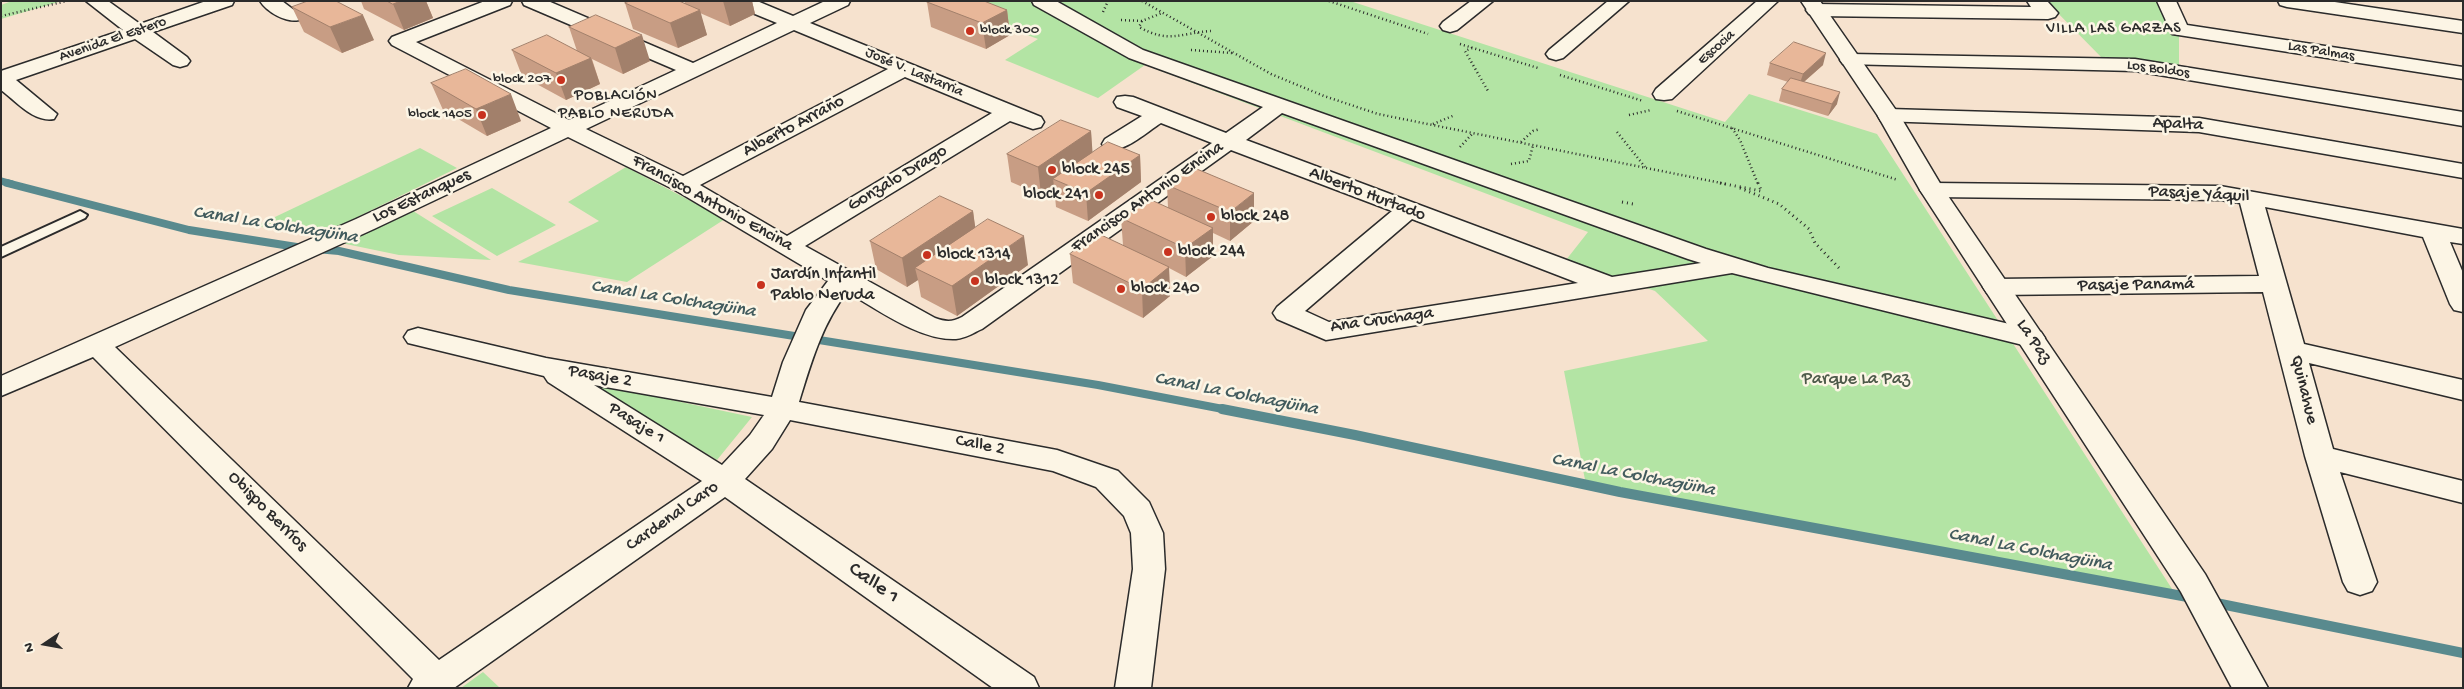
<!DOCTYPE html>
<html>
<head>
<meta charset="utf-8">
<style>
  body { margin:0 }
  #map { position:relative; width:2464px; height:689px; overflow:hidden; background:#f6e2ce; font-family:"Gochi Hand",sans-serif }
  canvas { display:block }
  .frame { position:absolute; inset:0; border:2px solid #2b2b2b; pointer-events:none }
  .north { position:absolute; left:20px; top:619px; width:50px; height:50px; -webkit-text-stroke:4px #fcf5e5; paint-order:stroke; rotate:258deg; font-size:14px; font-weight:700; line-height:20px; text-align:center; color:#2b2b2b }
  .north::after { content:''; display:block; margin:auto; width:18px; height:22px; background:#2b2b2b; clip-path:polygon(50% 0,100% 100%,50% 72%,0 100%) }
</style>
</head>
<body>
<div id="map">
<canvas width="2464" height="689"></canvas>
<div class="frame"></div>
<div class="north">N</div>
</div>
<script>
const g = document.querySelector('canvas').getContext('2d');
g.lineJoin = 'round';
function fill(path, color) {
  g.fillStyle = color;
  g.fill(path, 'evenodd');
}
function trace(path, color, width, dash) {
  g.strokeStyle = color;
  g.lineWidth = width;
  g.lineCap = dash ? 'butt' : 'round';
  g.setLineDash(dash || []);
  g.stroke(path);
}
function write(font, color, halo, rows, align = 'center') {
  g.font = font + ' "Gochi Hand",sans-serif';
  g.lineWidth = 5;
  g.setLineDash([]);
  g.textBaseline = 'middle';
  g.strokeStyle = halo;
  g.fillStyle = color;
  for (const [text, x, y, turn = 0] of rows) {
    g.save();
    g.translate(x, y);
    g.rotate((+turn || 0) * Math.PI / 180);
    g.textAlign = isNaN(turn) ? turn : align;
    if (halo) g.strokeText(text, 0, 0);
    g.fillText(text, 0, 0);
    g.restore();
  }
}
fill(new Path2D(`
  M12,1H62L1,19V5Z
  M936,1H1350L1725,122L1749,94L1877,134L2176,595L1586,485L1564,371L1708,341L1655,291L1566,260L1588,232L1145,65L1098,98L1005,60L1038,39Z
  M2046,1H2163L2179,30V67L2103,59Z
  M420,148L457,168L319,236L256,226Z
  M626,167L725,219L627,282L518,262L599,221L568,202Z
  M492,188L556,225L497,256L432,216Z
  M410,209L491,260L399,255L341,243Z
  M586,382L752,417L717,460Z
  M483,672L500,688H461Z`), '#b3e4a4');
trace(new Path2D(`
  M1,181L12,184`), '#598a8e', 7);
trace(new Path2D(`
  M7,183L189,230L303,248
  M316,249L339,251L509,290L1098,385L1228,410`), '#598a8e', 8);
trace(new Path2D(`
  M1222,409L1355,435L1620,492L2193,598
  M2211,602L2463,653`), '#598a8e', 10);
const lane = new Path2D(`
  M80,211L87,215L85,218L1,257V247Z`);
const street = new Path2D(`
  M86,1H108L140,24L206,1H234L232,5L153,32L187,57L190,61L187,65L180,67L173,65L135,39L16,80L57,114L54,119C34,123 16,101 1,90V71L123,30Z
  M260,1H282L302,16L299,20C286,23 267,12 260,1Z
  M485,1H512L510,5L416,42L569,120L676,70L524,5L522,1H548L693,63L777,23L733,5L731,1H757L793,16L825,1H850L848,5L810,23L1041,117L1044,122L1041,127L1033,129L1010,121L805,246L935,318C946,322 952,322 962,317L1212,143L1161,123C1145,133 1124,154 1105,149L1102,144L1105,139L1142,116L1117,107L1114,102L1117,97L1125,96L1133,97L1226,133L1263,107L1129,58L1034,5L1032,1H1056L1143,50L1706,249L1768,268L2031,329L2041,332L2045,338L2041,344L2031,347L1732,273L1326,340L1277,319L1273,313L1277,307L1392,211L1231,150L982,329C973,333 966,338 956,339C920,341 877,309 847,292C822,324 811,363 799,402L1057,450L1118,471L1149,502L1163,533L1165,569L1151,688H1115L1133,569L1131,533L1124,516L1096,487L1053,471L790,420L772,449L745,479L1034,677L1039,688H993L725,497L454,688H408L413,679L93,357L1,396V376L356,219L551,128L392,45L389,41L392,37ZM794,30L888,69L683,176L586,129ZM905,77L992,113L787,236L700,185ZM1282,113L1688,259L1701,263L1612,277L1246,140ZM568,137L675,190L828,281L806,310L783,362L772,397L546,358L418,328L408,331L404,337L408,343L544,376L548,382L702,481L439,660L115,347L374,229ZM1412,219L1578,283L1329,322L1305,311ZM594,385L764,415L750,435L722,465Z
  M1471,1H1493L1457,30L1450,32L1443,30L1440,26L1443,22Z
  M1608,1H1629L1563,58L1556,60L1549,58L1546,54L1549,50Z
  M1757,1H1778L1672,99L1664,100L1656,99L1653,94L1656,89Z
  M2027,1H2047L2058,13L2055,17L2048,19L1816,16L1809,14L1806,10L1809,6L1816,4L2031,7Z
  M2157,1H2176L2187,25L2463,67V79L2172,34Z
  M2278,1H2328L2463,21V33L2287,7L2280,5Z
  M1850,54L2135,59L2463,112V126L2135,71L1843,64L1840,60L1843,56Z
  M1889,109L2199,118L2463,164V178L2199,132L1881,121L1878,116L1881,111Z
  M1932,183L2220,186L2463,229V244L2450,242L2463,273V312L2454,310L2450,304L2423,237L2265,207L2304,344L2463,380V400L2309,363L2333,449L2463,481V503L2340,472L2377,582L2372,591L2360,595L2348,591L2343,582L2305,456L2263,292L1996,295L1987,293L1983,287L1987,281L1996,279L2259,276L2240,203L2220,200L1932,197L1924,195L1920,190L1924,185Z`);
const secondary = new Path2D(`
  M1801,1H1820L1900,116L1944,190L2205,574L2268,688H2232L2181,592L1920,190L1878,116Z`);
trace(lane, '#2b2b2b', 4);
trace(street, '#2b2b2b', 3);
trace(secondary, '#2b2b2b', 3);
trace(new Path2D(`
  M1142,1L1271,74L1324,96L1378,114L1726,184
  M1329,1L1428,34
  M1103,12L1108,1
  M1,16L67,1
  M1121,20L1142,21L1162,13
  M1142,21L1139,27C1170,44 1179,33 1211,31
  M1460,44L1538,68
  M1472,48L1465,51L1488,91
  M1191,50L1232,53
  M1560,75L1643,101
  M1677,111L1898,180
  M1629,115L1651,110
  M1433,124L1455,115
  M1732,128L1740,140L1758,184
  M1617,132L1645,167
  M1521,142L1533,131L1540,129
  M1460,147L1473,133
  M1511,164L1529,161L1533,145`), '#2b2b2b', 2.5, [1, 3]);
trace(new Path2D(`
  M1720,183L1761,191
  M1758,183L1761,190
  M1740,188L1779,204L1809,229L1815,243L1841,270
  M1622,202L1633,204`), '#2b2b2b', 3, [1, 4]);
fill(lane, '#fcf5e5');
fill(street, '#fcf5e5');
fill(secondary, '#fcf5e5');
fill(new Path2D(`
  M361,1H426L433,18L404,30L364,9Z
  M684,1H752L755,14L730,26L700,13L707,35L678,48L633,29L625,3H685Z
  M927,2L1007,10L1010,35L986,49L931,27Z
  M292,7L374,40L342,53L304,32Z
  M569,27L650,61L623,74L592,59L600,84L566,100L522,76L512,50L577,51Z
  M1770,63L1823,65L1804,82L1837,104L1828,116L1779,101L1782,89L1788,82L1767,75Z
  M431,83L521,121L487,136L443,110Z
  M1091,131L1092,153L1140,155L1141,182L1088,221L1056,207L1054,186L1041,195L1011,182L1007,154Z
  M1167,185L1254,221L1230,241L1213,233V256L1186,277L1169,268L1170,296L1143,318L1073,283L1070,254L1123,245L1121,218L1168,208Z
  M973,211L975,228L1028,265L957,316L921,297L918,280L907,287L876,269L870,241Z`), '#c89d84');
fill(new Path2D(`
  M401,1H426L433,18L404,30L393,4Z
  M723,1H752L755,14L730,26Z
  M700,10L707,35L678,48L670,23Z
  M1007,10L1010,35L986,49L982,23Z
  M363,15L374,40L342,53L330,27Z
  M642,35L650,61L623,74L615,48Z
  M1826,53L1823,65L1799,86L1803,74Z
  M591,58L600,84L566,100L556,73Z
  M1840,92L1837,104L1828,116L1832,104Z
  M511,94L521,121L487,136L476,109Z
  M1091,131L1093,159L1053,179L1054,186L1041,195L1038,167Z
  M1140,155L1141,182L1088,221L1086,193Z
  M1254,193V221L1230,241V212Z
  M973,211L977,240L915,268L918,280L907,287L902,258Z
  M1213,228V256L1186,277L1185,248Z
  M1024,236L1028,265L957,316L952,286Z
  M1169,267L1170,296L1143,318L1142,289Z`), '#a2806b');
const building = new Path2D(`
  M308,1H336L363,15L330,27L292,7Z
  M387,1H401L393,4Z
  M630,1H679L700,10L670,23L625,3Z
  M928,1H984L1007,10L982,23L927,2Z
  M596,15L642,35L615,48L569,27Z
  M547,35L591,58L556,73L512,50Z
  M1794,42L1826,53L1803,74L1770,63Z
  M466,69L511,94L476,109L431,83Z
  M1791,78L1840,92L1832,104L1782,89Z
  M1061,120L1091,131L1038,167L1007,154Z
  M1108,142L1140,155L1086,193L1053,179Z
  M1192,167L1254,193L1230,212L1167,185Z
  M940,196L973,211L902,258L870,241Z
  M1149,199L1213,228L1185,248L1121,218Z
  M988,219L1024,236L952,286L915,268Z
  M1097,233L1169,267L1142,289L1070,254Z`);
fill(building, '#e8b799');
trace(building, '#a2806b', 1);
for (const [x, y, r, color] of [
  [970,31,5,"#c8321e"],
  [561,80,5,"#c8321e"],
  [482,115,5,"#c8321e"],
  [1052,170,5,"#c8321e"],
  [1099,195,5,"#c8321e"],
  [1211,217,5,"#c8321e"],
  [1168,252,5,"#c8321e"],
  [927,255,5,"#c8321e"],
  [975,281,5,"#c8321e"],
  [761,285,5,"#c8321e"],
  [1121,289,5,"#c8321e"]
]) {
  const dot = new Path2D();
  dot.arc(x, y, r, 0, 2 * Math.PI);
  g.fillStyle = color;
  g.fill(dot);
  trace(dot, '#fcf5e5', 2);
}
write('15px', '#2b2b2b', '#fcf5e5', [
  ["block 300",980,31,"left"],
  ["block 207",551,80],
  ["block 1405",472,115]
], 'right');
write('15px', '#2b2b2b', '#fcf5e5', [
  ["Avenida El Estero",113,40,-19],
  ["Escocia",1717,48,-42],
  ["Las Palmas",2321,52,9],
  ["Los Boldos",2158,70,8],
  ["José V. Lastarria",914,73,23]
]);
g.letterSpacing = '1px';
write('16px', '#2b2b2b', '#fcf5e5', [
  ["VILLA LAS GARZAS",2114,30],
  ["POBLACIÓN",616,97],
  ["PABLO NERUDA",616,115]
]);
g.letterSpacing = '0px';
write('18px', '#2b2b2b', '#fcf5e5', [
  ["Apalta",2178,125,3],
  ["Alberto Arraño",794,127,-28],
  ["Gonzalo Drago",898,179,-31],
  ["Alberto Hurtado",1367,195,21],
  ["Pasaje Yáquil",2199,195,3],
  ["Los Estanques",422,197,-25],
  ["Francisco Antonio Encina",1148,198,-35],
  ["Francisco Antonio Encina",712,204,29],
  ["Pasaje Panamá",2136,286,-1],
  ["Ana Cruchaga",1382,321,-8],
  ["La Paz",2033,342,56],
  ["Pasaje 2",600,377,10],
  ["Quinahue",2303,390,76],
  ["Pasaje 1",636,424,32],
  ["Calle 2",980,446,11],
  ["Obispo Berríos",267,512,45],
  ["Cardenal Caro",673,517,-35]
]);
write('18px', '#2b2b2b', '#fcf5e5', [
  ["block 245",1062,170],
  ["block 241",1089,195,"right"],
  ["block 248",1221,217],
  ["block 244",1178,252],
  ["block 1314",937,255],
  ["Jardín Infantil",771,275],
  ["Pablo Neruda",771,296],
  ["block 1312",985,281],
  ["block 240",1131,289]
], 'left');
write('18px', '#4d5949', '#fcf5e5', [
  ["Parque La Paz",1856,380]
]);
write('italic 19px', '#425b5d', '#fcf5e5', [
  ["Canal La Colchagüina",275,226,9],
  ["Canal La Colchagüina",673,300,9],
  ["Canal La Colchagüina",1236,395,11],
  ["Canal La Colchagüina",1633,476,11],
  ["Canal La Colchagüina",2030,551,11]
]);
write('21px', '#2b2b2b', '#fcf5e5', [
  ["Calle 1",873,584,35]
]);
</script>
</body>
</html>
